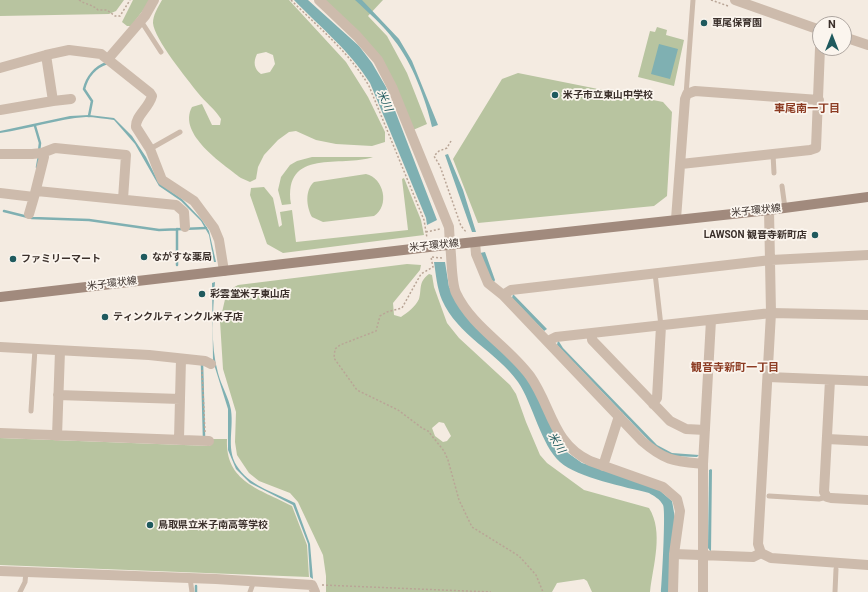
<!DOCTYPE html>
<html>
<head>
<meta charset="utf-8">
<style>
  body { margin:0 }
  #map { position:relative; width:868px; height:592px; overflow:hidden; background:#f4ebe1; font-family:Roboto,sans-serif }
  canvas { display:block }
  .north { position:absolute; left:812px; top:16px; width:40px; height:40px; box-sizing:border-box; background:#fbf5ee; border:1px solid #aea6a0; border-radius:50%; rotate:0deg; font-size:11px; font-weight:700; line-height:16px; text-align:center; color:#3b302b }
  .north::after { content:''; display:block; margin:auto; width:14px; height:18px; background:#1f5a5e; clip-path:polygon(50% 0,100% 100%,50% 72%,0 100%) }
</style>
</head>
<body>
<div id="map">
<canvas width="868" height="592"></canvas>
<div class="north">N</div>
</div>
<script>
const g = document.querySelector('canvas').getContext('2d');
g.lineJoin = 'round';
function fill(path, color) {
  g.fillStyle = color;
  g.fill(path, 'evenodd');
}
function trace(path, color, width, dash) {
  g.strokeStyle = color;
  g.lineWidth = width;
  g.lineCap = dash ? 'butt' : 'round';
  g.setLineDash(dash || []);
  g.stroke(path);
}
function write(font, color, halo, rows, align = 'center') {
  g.font = font + ' Roboto,"Noto Sans JP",sans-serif';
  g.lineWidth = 3.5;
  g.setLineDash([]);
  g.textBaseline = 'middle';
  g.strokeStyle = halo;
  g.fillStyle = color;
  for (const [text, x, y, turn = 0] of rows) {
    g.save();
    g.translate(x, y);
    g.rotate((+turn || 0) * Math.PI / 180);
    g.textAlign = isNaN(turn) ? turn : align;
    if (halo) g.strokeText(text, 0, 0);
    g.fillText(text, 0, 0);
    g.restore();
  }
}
fill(new Path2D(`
  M0,0H124L116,11L109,14L0,16Z
  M133,0H151L131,26H127L122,22Z
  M162,0H289L346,62L368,97L385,132V142L372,146L336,144L316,140L296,131L289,132L278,140L264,155L258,167L256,179L250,182L241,178C223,164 177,134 192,107L202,104L212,125H220L221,119C215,109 205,102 198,93C188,80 154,39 153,23C153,15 158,7 162,0ZM266,52L273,55L275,64L270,72L261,74C254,69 253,62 257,54Z
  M324,0H383L368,16L387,36L407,73L427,124L413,130L392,80Z
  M657,27L667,30L666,35L684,40L674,86L638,77L650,31L655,32Z
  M518,73L663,102L672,112L667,196L654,206L478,223L453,159L502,79Z
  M312,157H373C342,168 283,147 291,204L282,205L278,190L281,177L290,165L297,161Z
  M366,174C384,178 390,206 374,216L323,222L312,217C306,206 305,190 314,182Z
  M404,178L421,220L424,235L283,253L267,244L250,195L251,188L264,187L273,198L279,227L282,225L280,212L292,210L296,242L408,230L402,179Z
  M407,264L421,265L420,270L393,303L394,315L401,317C407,313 416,306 419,299C422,289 418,282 429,274L432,275L434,287L447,323L459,338L510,385L516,394L526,422L540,455L547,463L584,490L649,508C664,532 653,565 650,592H592L587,581L584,579L557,583L552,592H326V576L323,555L298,502L290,493L259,481L249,473L237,455L235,442L236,412L223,369L220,321L226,295L229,290L238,285ZM439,422L444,423L451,436L447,441L443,442L435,436L432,428Z
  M0,438L210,446L211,439H227C225,482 260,489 292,506L307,545L309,577L0,565Z`), '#b8c4a0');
fill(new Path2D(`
  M294,0H308L359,46L372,63L386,87L437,220L427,225L426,218L370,83C349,50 321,28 294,0Z
  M355,0H362L399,39L412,61L438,125L432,127C426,100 412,62 394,40C383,25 369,13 355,0Z
  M659,44L678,49L670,79L651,74Z
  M89,115L114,118L132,136L146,157L159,183L182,199L202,220L209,231L216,262H214L209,235L201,221L181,201L159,186L135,144L114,120C105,119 95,117 86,117C57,119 29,129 0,133V131L70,116Z
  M448,154L463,190L476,232H472L445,155Z
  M485,252L495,280L494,282L491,280L480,253Z
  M434,262H445L449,287L523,371L539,399L560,444L568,453L582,463L651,483L672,501L675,518L671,592H661C662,580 666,510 663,505C660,499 654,496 649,493C626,487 578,478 560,462C541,445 533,404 518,382C497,352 457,335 442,300C437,288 436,275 434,262Z
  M215,282C213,312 210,344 218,373C221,385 229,398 231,410C234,431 225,451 239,469C252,487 276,493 295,503L310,544L313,579L310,577L308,544L293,505L250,483L236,469L228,450V409L213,361L212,283Z
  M513,294L547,329L544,331L512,298Z
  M558,340L563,348L657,445L672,453L699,455L697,457L672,456L656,448L557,345Z
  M711,469L712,470L711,552L708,548L709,470Z`), '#7fb0b2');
trace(new Path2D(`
  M89,116L92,101L84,89C87,77 95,67 107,63
  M35,126L40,143L39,151
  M37,167L39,156
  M4,211L32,218L89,220L159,230L206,228
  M177,229V265
  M202,364L204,437
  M196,592V586`), '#7fb0b2', 2.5);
trace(new Path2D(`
  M79,0C86,5 92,4 98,10H107L115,16H120L130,0
  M291,0C319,28 349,52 369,86L424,220L427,238
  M711,0L728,6
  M451,141L447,148L439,151L434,156L440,166L461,226L467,233
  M426,232L440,229
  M442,258L431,257L433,267L421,274L402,308L387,312L380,316L376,331L340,345L335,349L334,358L357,390L398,410L422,428L428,431L444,451L448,460L459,500L472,527L519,556L536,575L543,592
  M202,370L205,433
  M322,585L491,592`), '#b9a596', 1.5, [2, 2]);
trace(new Path2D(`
  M141,21L161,52
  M686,95L693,0
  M150,149L180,132
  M773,154L774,173
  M782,186L785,208
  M655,273L661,326
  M31,411L35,349
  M769,496L819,499L827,497
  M190,578L192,592
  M20,592L25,582L26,572
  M250,592L254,581
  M835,592L836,569`), '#cdbbac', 5);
trace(new Path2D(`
  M46,55L69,50L101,54L150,93L152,96C149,108 135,116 136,127L150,149L162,180L194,201L214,228L219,240L224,271
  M108,59L145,16L154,0
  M0,68L46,55L53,101L0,110
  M53,101L71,99
  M0,154H32L42,153L55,148L126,155L123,199
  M681,164L810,150L816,148L820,48
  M37,191L176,205L184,212L185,227
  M0,193L34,197L29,214
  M34,197L44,157L42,153
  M676,219L685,99L687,94L695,91L819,100
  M475,242L476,254L488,283L503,295
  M450,245C452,257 451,282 456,293C472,327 508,346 530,376C552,407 552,443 590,461L663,487L677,499L680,511L674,554L673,592
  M592,333V340L670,421L686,429L705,430
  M548,341L556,337L771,313L769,210
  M0,347L149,355L205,361L211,364
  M768,377L868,381
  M830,380L824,492L827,497L831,498L868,500
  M58,395L180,399
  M653,404L657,398L661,326
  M0,433L209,441
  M57,436L60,351
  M179,439L181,359
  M827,439L868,441
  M703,464C674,461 665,461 642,441L503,295L511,290L771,260L868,255
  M603,466L619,416
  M674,554L753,557L761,553
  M0,571L216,579L312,585L315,592
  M703,592V464L711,320`), '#cdbbac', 10);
trace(new Path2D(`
  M319,0L357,36L378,60L392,87L449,227L450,245
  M735,0L820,30
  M844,37L868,45
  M868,315L771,313L758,544L761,553L771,558L868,565`), '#cdbbac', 10);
trace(new Path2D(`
  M0,297L429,247L769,210L868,197`), '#a18a7d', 10);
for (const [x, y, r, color] of [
  [704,23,4,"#1f5a5e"],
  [555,95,4,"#1f5a5e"],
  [815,235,4,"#1f5a5e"],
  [144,257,4,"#1f5a5e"],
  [13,259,4,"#1f5a5e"],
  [202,294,4,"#1f5a5e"],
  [105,317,4,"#1f5a5e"],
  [150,525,4,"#1f5a5e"]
]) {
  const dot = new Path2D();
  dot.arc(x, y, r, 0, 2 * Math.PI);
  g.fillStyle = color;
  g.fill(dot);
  trace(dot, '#fbf5ee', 1.5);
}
write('bold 10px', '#3b302b', '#fbf5ee', [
  ["車尾保育園",712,23],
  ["米子市立東山中学校",563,95],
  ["LAWSON 観音寺新町店",807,235,"right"],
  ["ながすな薬局",152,257],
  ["ファミリーマート",21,259],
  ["彩雲堂米子東山店",210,294],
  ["ティンクルティンクル米子店",113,317],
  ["鳥取県立米子南高等学校",158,525]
], 'left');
write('10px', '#3b302b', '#fbf5ee', [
  ["米子環状線",756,211,-6],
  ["米子環状線",434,246,-6],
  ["米子環状線",112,284,-7]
]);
write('italic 11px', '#1f5a5e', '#fbf5ee', [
  ["米川",384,101,66],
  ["米川",556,443,59]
]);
write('bold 11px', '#8c3b22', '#fbf5ee', [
  ["車尾南一丁目",807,109],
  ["観音寺新町一丁目",735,368]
]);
</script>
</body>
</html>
